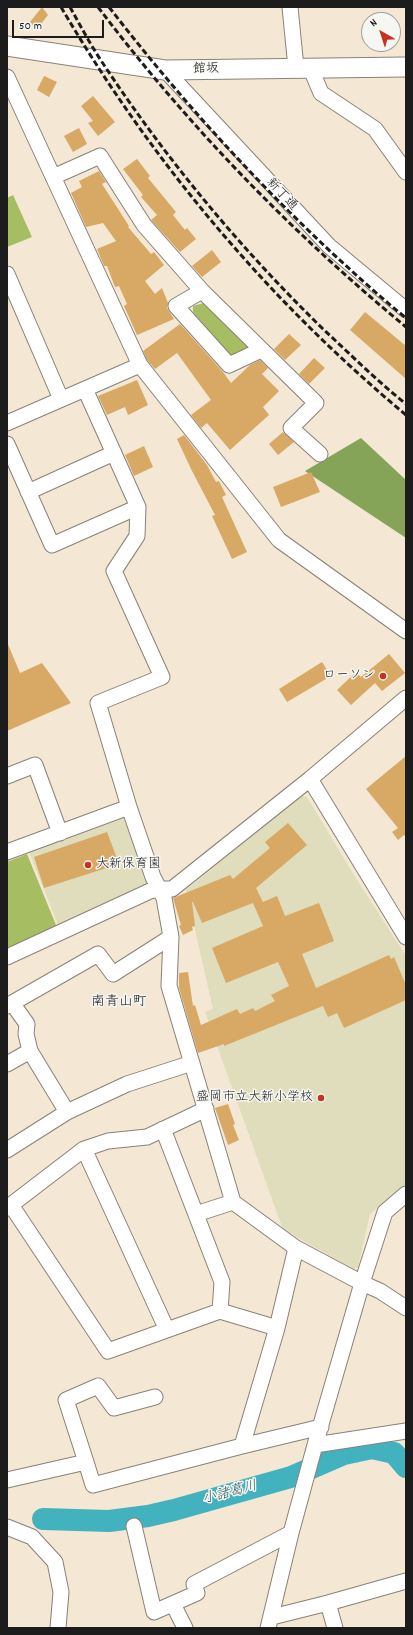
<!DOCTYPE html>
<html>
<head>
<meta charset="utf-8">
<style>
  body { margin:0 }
  #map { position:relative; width:413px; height:1635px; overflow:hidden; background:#f4e7d4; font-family:Dekko,sans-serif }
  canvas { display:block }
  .frame { position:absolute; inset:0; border:8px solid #1c1c1c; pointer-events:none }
  .north { position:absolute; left:361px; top:12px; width:40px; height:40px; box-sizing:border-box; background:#f6f6f2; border:1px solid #9f9f9c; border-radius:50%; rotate:321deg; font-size:11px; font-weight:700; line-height:16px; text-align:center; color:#1c1c1c }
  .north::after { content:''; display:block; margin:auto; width:14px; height:18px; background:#c8321e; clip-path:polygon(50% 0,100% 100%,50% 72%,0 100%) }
  .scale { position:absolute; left:12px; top:20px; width:92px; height:18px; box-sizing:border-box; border:2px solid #1c1c1c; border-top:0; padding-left:5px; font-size:12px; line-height:14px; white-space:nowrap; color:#1c1c1c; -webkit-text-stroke:3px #f6f6f2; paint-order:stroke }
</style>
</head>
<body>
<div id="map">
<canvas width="413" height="1635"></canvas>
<div class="frame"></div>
<div class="north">N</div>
<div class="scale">50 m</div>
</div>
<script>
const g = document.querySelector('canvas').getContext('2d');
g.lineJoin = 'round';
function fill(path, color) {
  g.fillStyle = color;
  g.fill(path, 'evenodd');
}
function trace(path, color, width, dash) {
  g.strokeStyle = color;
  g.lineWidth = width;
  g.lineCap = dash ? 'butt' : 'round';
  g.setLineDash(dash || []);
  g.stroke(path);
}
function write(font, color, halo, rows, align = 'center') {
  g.font = font + ' Dekko,"Klee One",sans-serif';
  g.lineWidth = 3;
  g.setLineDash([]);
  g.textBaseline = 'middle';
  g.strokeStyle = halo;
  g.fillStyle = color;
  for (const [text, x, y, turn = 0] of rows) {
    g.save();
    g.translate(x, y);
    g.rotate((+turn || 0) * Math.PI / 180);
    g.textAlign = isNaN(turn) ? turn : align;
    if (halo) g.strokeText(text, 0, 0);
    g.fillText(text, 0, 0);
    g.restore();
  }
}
fill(new Path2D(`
  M301,796L307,797L352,872L406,956V1184L370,1214L358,1267L354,1269L300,1239L282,1227L205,1012L213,1009L186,890Z
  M126,818L147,878L145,885L59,927L29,852Z`), '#dfddbb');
fill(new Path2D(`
  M13,195L32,237L7,247V198Z
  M207,302L254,347L230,359L193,312V306Z
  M27,854L58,930L7,954V862Z`), '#a7bd62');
fill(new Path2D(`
  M361,438L406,480V538L305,471Z`), '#85a458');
trace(new Path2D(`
  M43,1519L109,1521L148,1516L174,1510L291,1477L344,1454L372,1448L394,1453L406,1467`), '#43b2bf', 22);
fill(new Path2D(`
  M42,7L48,15L37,29L30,22Z
  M44,76L57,82L49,97L37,90Z
  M93,96L115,122L98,136L88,123L93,121L81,106Z
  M79,128L87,144L73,152L64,136Z
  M137,159L150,176L148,178L176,212L173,215L185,230L187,228L196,239L180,252L151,220L157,215L141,197L143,195L123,169Z
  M99,171L106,182L102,184L129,226L128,227L151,254L154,252L164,265L145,281L155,294L162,288L168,303L167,308L174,319L137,335L124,306L127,304L119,286L115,287L107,266H104L97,249L116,241L103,223L86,227L71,193L82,187L79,181Z
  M212,250L221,262L202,277L192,266Z
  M365,312L406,346V379L350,330Z
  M180,324L223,372L231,383L250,365L260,360L268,368L262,374L279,391L263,407L269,415L230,450L207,423L201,428L191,415L211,400L177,353L155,369L147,360L143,351Z
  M289,334L301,345L285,360L274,349Z
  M314,358L325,368L309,384L299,374Z
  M137,380L148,405L128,415L125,407L107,415L98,396Z
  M283,432L294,442L278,455L269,444Z
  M184,435L207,465L216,482L219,481L226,495L222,497L247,552L232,559L212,516L215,515L192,471L177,439Z
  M144,446L153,467L134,476L125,455Z
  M311,472L320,492L281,507L273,487Z
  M7,642L20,673L42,663L71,703L7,731Z
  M389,654L405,673L382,691L375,683L351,705L337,690L356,672L361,677Z
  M322,662L331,676L287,702L279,689Z
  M406,756V837L404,835L398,840L392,832L398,828L366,789Z
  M288,823L307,845L256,888L263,902L277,896L285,916L319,903L334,941L302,954L316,988L389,955L391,959L394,957L406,985V1000L344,1028L337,1013L328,1017L323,1006L224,1046V1044L198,1053L179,988V973L188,972L193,1006L195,1005L201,1025L237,1009L240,1014L253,1008L255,1011L275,1001L271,995L289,986L278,962L226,983L212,948L263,926L253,903L202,923L193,902H192L195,926L192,927L193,930L183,935L179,926L181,925L173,898L230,875L233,879L270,848L265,842Z
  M107,832L119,864L44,888L34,857Z
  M228,1104L235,1124L233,1125L239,1140L228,1145L215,1108Z`), '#d8a965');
const minor = new Path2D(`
  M290,7L296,68
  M311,69L321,93L375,129L406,172
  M165,70L329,246L406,310
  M7,77L140,365L279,540L406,631
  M53,177L100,156L144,225L202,291L316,403L291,428L320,454
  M7,274L61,399
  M202,291L176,306L229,365L261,350
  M85,389L138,507L137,536L114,571L162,677L98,703L129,807L153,877L164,898L171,937L169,986L233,1202L296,1248L362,1283L380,1291L406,1308
  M7,423L140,365
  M7,444L52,545L138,507
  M28,492L114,453
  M7,776L35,765L60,833
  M310,779L406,937
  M7,852L129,807
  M7,957L150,891L160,889H172L310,779L406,698
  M12,1003L27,1024L26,1034L30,1051L67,1112
  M7,1006L98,954L113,974L171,937
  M7,1064L30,1051
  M163,1129L222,1282L220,1311
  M84,1149L167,1330
  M7,1150L67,1112L127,1084L192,1063
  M11,1205L108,1351L220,1311L277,1328
  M7,1208L84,1149L108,1141L147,1137L206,1109
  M196,1214L233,1202
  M315,1445L406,1431
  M242,1446L277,1328L296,1248
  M86,1462L93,1485L242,1446L321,1427
  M7,1480L86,1462L66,1400L98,1386L114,1408L155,1397
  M134,1526L154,1612L197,1593L194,1584L291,1533
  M7,1527L32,1537L55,1562L61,1592L58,1628
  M328,1603L335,1628
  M173,1604L185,1628
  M272,1617L328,1603L406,1581
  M268,1628L291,1533L315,1445L362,1283L385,1212L406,1194`);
const major = new Path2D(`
  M7,46L165,70L406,67`);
trace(minor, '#888278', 17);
trace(major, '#888278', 21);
trace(minor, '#fff', 15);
trace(major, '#fff', 19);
trace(new Path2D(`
  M61,7C152,162 267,299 406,415
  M70,7C80,25 90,44 102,62C166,159 240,248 323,329C350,354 377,381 406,404
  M98,7C188,126 291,232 406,327
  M109,7C177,95 250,176 331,252C355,274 380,297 406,318`), '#1c1c1c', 3, [6, 3]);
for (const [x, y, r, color] of [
  [383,676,4,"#c8321e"],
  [88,865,4,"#c8321e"],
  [321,1098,4,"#c8321e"]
]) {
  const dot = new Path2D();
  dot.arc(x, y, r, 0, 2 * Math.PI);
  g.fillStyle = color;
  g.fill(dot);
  trace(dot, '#f6f6f2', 1.5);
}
write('13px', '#1c1c1c', '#f6f6f2', [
  ["館坂",206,70,-1],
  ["新丁通",281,195,47]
]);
write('13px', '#1c1c1c', '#f6f6f2', [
  ["ローソン",375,676],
  ["大新保育園",96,865,"left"],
  ["盛岡市立大新小学校",313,1098]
], 'right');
write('14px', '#1c1c1c', '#f6f6f2', [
  ["南青山町",119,1003]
]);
write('italic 14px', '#2e6065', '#f6f6f2', [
  ["小諸葛川",230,1494,-15]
]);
</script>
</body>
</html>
